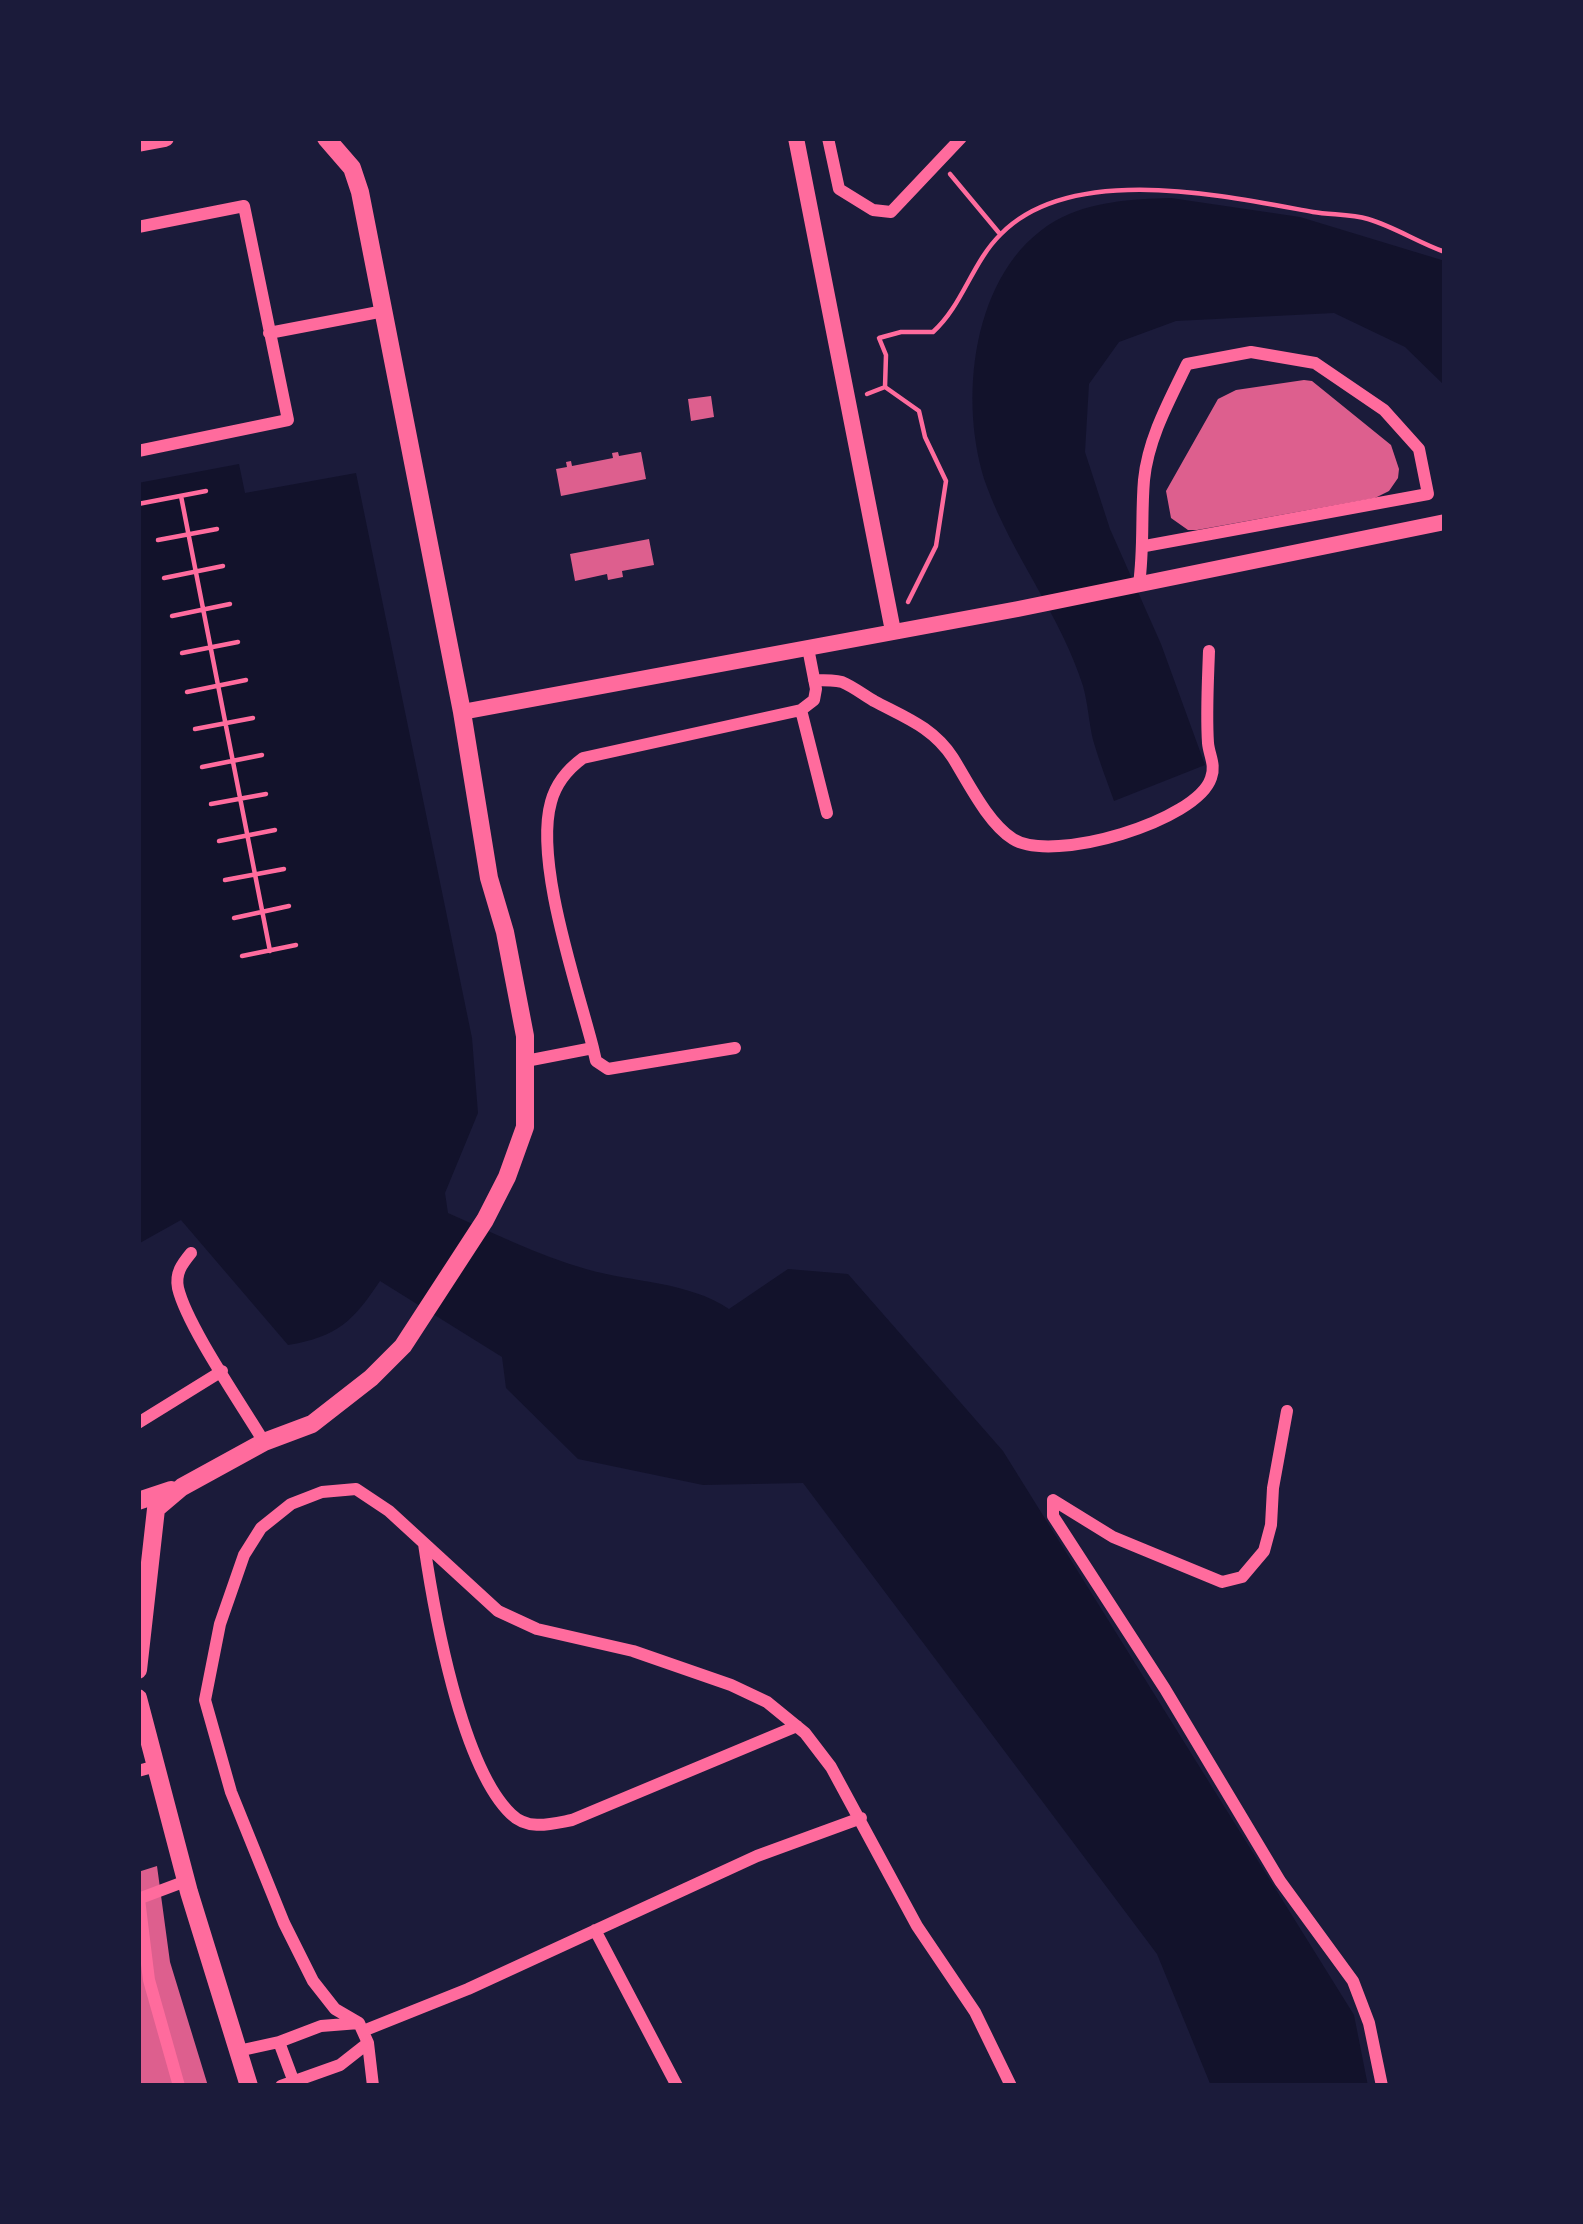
<!DOCTYPE html>
<html>
<head>
<meta charset="utf-8">
<style>
  body { margin:0 }
  #map { position:relative; width:1583px; height:2224px; overflow:hidden; background:#1b1b3a; font-family:Inter,sans-serif }
  canvas { display:block }
  .frame { position:absolute; inset:0; border:141px solid #1b1b3a; pointer-events:none }
</style>
</head>
<body>
<div id="map">
<canvas width="1583" height="2224"></canvas>
<div class="frame"></div>
</div>
<script>
const g = document.querySelector('canvas').getContext('2d');
g.lineJoin = 'round';
function fill(path, color) {
  g.fillStyle = color;
  g.fill(path, 'evenodd');
}
function trace(path, color, width, dash) {
  g.strokeStyle = color;
  g.lineWidth = width;
  g.lineCap = dash ? 'butt' : 'round';
  g.setLineDash(dash || []);
  g.stroke(path);
}
fill(new Path2D(`
  M1171,198L1300,217L1445,261V386L1405,347L1334,313L1176,321L1119,342L1089,384L1085,452L1110,529L1161,644L1205,765L1114,801C1107,781 1099,761 1093,740C1089,723 1088,704 1083,686C1061,616 1012,555 987,487C957,403 971,270 1055,221C1091,201 1132,199 1171,198Z
  M239,464L245,493L356,473L472,1038L478,1113L445,1193L448,1213C493,1233 538,1255 586,1269C634,1283 687,1281 729,1309L788,1269L848,1274L1003,1451L1354,2015L1368,2086H1211L1157,1954L803,1483L703,1485L578,1459L506,1388L502,1357L380,1281C354,1320 338,1337 288,1345L181,1220L138,1244V483Z`), '#12122b');
fill(new Path2D(`
  M1304,380L1312,381L1391,445L1399,469L1398,478L1389,491L1375,498L1197,530H1188L1171,518L1166,491L1218,399L1236,390Z
  M711,396L714,417L691,421L688,399Z
  M618,452L619,456L641,452L646,479L561,496L556,469L567,467L566,462L571,461L572,466L613,458L612,453Z
  M649,539L654,565L622,571L623,577L608,580L607,574L575,581L570,554Z
  M157,1866L170,1962L208,2086H138V1872Z`), '#dd5f8e');
trace(new Path2D(`
  M950,174L1000,234
  M885,387L919,411L925,437L946,481L936,546L908,602
  M867,394L885,387L886,355L879,338L901,332H933C963,305 972,262 1001,234C1072,162 1225,196 1313,212C1331,215 1351,214 1368,219C1395,227 1419,243 1445,252
  M181,496L270,951
  M138,504L206,491
  M158,540L217,529
  M164,578L223,566
  M172,616L230,604
  M182,653L238,642
  M187,692L246,680
  M195,729L253,718
  M202,767L262,755
  M211,804L266,794
  M219,841L275,830
  M225,880L284,869
  M234,918L289,906
  M242,956L296,945`), '#ff6b9d', 4.5);
trace(new Path2D(`
  M828,138L839,189L873,210L891,212L961,138
  M138,227L244,206L288,420L138,451
  M269,333L384,311
  M1139,584C1144,549 1141,515 1144,480C1148,439 1169,401 1187,364L1251,352L1315,363L1384,410L1419,449L1428,494L1145,546
  M814,680C823,680 834,680 842,682C852,686 864,695 874,701C904,717 933,727 953,758C969,784 988,823 1013,839C1053,864 1197,821 1211,778C1216,765 1209,755 1208,743C1206,713 1208,681 1209,651
  M801,710L827,813
  M593,1048L596,1061L608,1069L735,1048
  M526,1061L593,1048C577,985 534,862 551,802C556,783 568,769 583,758L801,710L814,700L816,689L808,648
  M191,1253C182,1264 175,1273 178,1288C187,1326 242,1405 264,1442
  M1287,1411L1273,1488L1271,1525L1264,1551L1242,1577L1222,1582L1113,1537L1053,1500V1516L1165,1689L1280,1881L1353,1981L1369,2023L1382,2086
  M138,1423L222,1371
  M424,1544C434,1612 461,1766 511,1814C528,1831 551,1824 572,1820L797,1726
  M138,1771L156,1766
  M138,1899L186,1881
  M139,1899L149,1980L179,2086
  M595,1930L677,2086
  M363,2031L468,1989L757,1856L861,1818
  M279,2042L321,2026L359,2023
  M238,2051L279,2042L295,2085
  M281,2086L340,2065L368,2043
  M373,2086L368,2043L359,2023L335,2009L313,1981L284,1923L231,1792L205,1700L220,1624L244,1555L261,1528L291,1504L322,1492L356,1489L389,1511L498,1611L537,1629L633,1651L731,1685L767,1702L805,1733L831,1767L917,1926L975,2012L1011,2086`), '#ff6b9d', 12);
trace(new Path2D(`
  M796,138L893,631
  M462,712L1018,609L1445,522`), '#ff6b9d', 16);
trace(new Path2D(`
  M138,143L165,138
  M138,1501L171,1490
  M138,1670L156,1509L182,1487L264,1442L312,1424L371,1378L403,1346L485,1220L507,1177L525,1127V1036L505,932L489,878L462,712L360,192L352,168L326,138
  M138,1698L189,1892L249,2086`), '#ff6b9d', 18);
</script>
</body>
</html>
